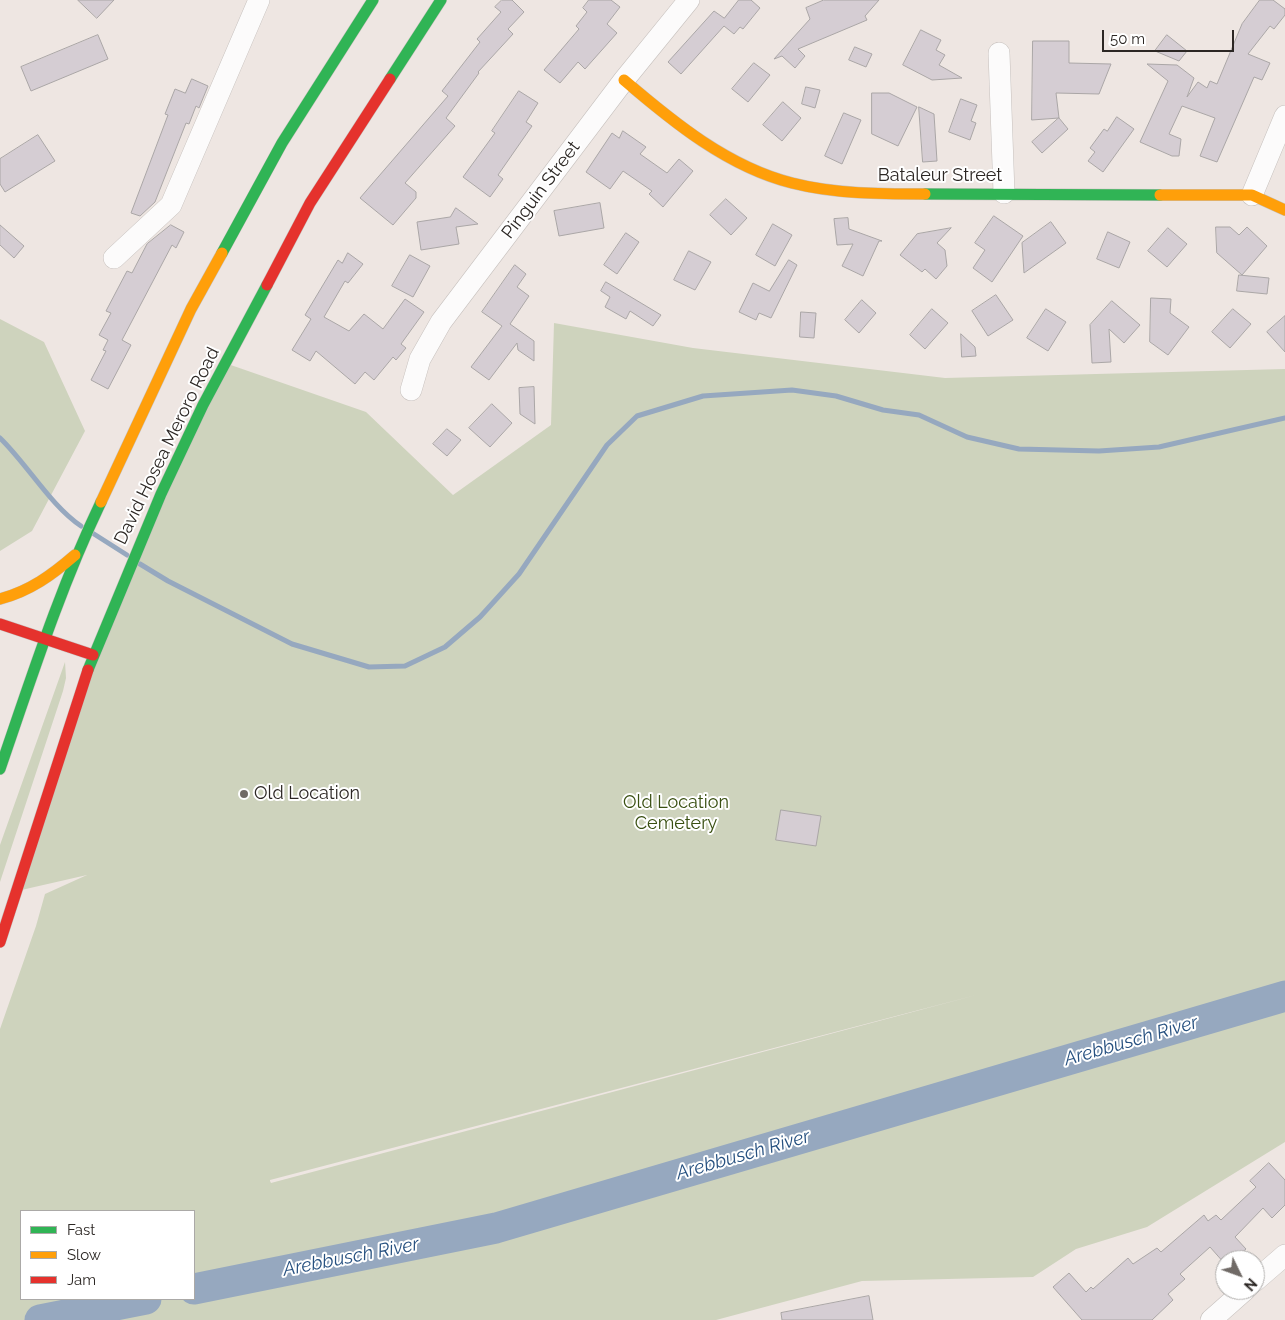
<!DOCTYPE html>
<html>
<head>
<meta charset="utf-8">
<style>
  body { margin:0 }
  #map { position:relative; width:1285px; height:1320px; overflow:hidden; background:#eee6e2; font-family:Raleway,sans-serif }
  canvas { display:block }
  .legend { position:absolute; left:20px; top:1210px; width:175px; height:90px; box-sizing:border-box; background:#fff; border:1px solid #aba9a7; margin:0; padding:6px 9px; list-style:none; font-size:15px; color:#2c2724 }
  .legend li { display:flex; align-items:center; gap:10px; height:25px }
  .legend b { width:25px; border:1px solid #aba9a7 }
  .north { position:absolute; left:1215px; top:1250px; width:50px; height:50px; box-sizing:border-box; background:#fff; border:1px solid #aba9a7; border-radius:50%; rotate:132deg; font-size:14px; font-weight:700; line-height:20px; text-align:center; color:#2c2724 }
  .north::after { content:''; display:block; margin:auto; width:18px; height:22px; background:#706a66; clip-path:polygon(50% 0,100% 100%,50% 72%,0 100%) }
  .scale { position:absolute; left:1102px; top:30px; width:132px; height:22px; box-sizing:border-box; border:2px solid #2c2724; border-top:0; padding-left:6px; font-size:15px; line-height:18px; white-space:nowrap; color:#2c2724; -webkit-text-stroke:4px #fff; paint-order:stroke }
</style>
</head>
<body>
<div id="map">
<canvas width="1285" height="1320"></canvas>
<ul class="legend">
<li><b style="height:6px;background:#30b455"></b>Fast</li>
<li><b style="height:6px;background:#ff9f0a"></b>Slow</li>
<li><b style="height:6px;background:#e5322d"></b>Jam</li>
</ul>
<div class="north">N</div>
<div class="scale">50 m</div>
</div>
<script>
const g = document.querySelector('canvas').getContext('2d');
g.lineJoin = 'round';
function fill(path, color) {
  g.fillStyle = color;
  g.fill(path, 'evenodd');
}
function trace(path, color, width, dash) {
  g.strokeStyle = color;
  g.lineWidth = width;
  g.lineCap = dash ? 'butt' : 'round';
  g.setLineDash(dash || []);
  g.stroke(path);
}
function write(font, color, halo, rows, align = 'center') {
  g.font = font + ' Raleway,sans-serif';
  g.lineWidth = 4;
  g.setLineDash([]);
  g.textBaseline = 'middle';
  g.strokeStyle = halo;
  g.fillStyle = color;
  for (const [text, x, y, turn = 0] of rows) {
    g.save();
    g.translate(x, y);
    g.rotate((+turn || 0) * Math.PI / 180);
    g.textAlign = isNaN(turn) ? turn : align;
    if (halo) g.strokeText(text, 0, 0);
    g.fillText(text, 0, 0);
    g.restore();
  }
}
fill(new Path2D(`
  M0,319L44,342L85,431L32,531L0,551Z
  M554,323L693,348L945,378L1285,369V1142L1147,1227L1076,1249L1033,1277L862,1281L716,1320H0V1029L36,926L45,894L87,875L17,891L93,655L225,363L366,412L453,495L551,425ZM980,994L271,1183L270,1181V1180ZM21,1211H194V1299H21Z
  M65,662L66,678L63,691L0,882V845Z`), '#ced3bd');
trace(new Path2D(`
  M0,438C27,464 51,506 81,526
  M94,534L127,555
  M140,564L168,581L292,644L369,667L405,666L445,647L480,617L519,574L607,445L637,416L703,396L792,390L836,396L883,410L919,415L967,437L1019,449L1099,451L1159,447L1285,418`), '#96a8bf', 5);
trace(new Path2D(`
  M194,1289L496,1228L1285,996
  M40,1320L146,1299`), '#96a8bf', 31);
const building = new Path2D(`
  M78,0H114L97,18Z
  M502,0H512L524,12L508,29L513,34L478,72L479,73L446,118L455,126L405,183L416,192V198L393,225L360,198L448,96L442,91L480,42L477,39L501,12L495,7Z
  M589,0H611L620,7L607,24L617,33L585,69L578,62L560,83L544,70L579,29L576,26L587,12L583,8Z
  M739,0H751L760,8L743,29L740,27L734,34L724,26L681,74L668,62L714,11L724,18Z
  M824,0H879L865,16L867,20L798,49L805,56L795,68L782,56L774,59L810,19L806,8Z
  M1260,0H1273L1285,9V15L1274,29L1270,26L1248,54L1270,63L1262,80L1254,77L1217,162L1200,156L1215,118L1182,106L1169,134L1181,139L1179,156H1172L1140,142L1168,81L1147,64L1177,65L1194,78L1187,97L1198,82L1207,88L1210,81L1217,84L1242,24Z
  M921,30L941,40L936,50L945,55L939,65L962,78L932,80L903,65Z
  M98,35L108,59L31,91L21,67Z
  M1167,35L1187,51L1179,61L1155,51Z
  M1033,41H1069V63L1111,64L1099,94L1056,93L1059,118L1032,120Z
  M855,47L872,54L866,67L849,60Z
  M754,63L770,75L748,102L732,89Z
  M192,79L208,86L199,108L196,106L189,124L186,123L155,202L140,216L131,213L168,115L165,114L175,89L185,93Z
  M806,87L820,90L815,108L802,104Z
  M519,91L538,103L526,122L532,126L498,175L503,179L490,197L463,177L495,133L492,131Z
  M872,93H889L917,107L898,146L872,134Z
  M961,99L977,105L971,121L976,123L970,140L949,132Z
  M783,102L801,118L782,141L763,125Z
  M919,107L934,114L937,161L923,162Z
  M844,113L861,120L842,164L825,156Z
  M1117,117L1134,129L1103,172L1088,161L1095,152L1090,148L1104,129L1107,131Z
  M1059,118L1068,129L1042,153L1032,142Z
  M623,131L646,147L640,154L667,173L679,159L693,171L663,207L649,194L652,191L623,171L610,189L586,172L612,133L619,138Z
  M38,135L55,161L5,192L0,184V159Z
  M726,199L747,218L731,235L710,215Z
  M600,203L604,228L559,236L554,211Z
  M456,208L478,224L456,227L459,244L421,250L417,222L450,217Z
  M994,216L1023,236L992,282L973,268L985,250L975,243Z
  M848,218L849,229L882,241H879L863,276L842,266L853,244L837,245L834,219Z
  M1051,222L1066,243L1024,273L1022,243Z
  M773,224L792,235L775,266L756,255Z
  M0,225L24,246L14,258L0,245Z
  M171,225L184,232L176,248L172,245L122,340L131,345L108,389L91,380L106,351L103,350L108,340L99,335L111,313L106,311L127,271L132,273L147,244Z
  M1216,227H1230L1239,235L1247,227L1267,246L1242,275L1217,253Z
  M951,228L937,243L945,250L947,266L936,279L925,269L922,272L900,255L917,234Z
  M1168,228L1187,244L1167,267L1148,251Z
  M1108,232L1130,242L1119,268L1097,259Z
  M626,233L639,242L617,274L604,265Z
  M689,251L711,262L695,290L674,280Z
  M348,253L363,264L348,283L345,281L324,317L349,331L364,314L383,329L405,299L424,312L401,344L406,348L396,360L393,357L374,380L365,372L355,384L316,351L310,361L292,350L311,319L305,315L338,260L342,263Z
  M410,255L430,266L413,297L392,286Z
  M789,260L797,265L771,318L759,313L756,320L739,312L753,283L769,291Z
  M515,265L526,274L517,287L529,296L510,324L534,341V361L518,350L517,343L489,380L471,367L502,326L482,312Z
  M1239,275L1269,278L1267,294L1237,291Z
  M606,282L661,315L653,326L630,311L626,319L605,307L610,297L601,291Z
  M996,295L1013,320L988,336L972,311Z
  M1151,298L1171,299L1170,313L1189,327L1168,355L1150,342Z
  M862,300L876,313L859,333L845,320Z
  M1112,301L1140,325L1124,343L1109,329L1111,362L1092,363L1090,325Z
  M932,309L948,323L925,349L910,335Z
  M1046,309L1066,322L1048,351L1027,338Z
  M1233,309L1251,324L1230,348L1212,332Z
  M801,312L816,313L814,338L800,337Z
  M1285,316V352L1267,332Z
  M961,334L975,347L976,356L962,357Z
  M534,387L535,424L520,414L519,388Z
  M492,404L512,423L490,447L469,428Z
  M447,429L461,440L447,456L433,444Z
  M781,810L821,816L816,846L776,840Z
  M1269,1163L1285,1180V1205L1272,1218L1263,1208L1235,1237L1246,1249L1233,1260H1225V1264L1210,1247L1180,1274L1185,1279L1168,1294L1173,1300L1152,1320H1082L1053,1287L1069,1273L1086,1292L1091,1287L1093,1289L1128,1258L1133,1264L1157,1248L1161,1252L1204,1215L1208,1221L1216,1215L1221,1220L1256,1187L1250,1181Z
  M869,1296L873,1320H782L781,1313Z`);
fill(building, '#d5cdd3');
trace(building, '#aaa6a6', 1);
const street = new Path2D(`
  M999,53L1004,193
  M1252,195L1285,116
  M114,258L171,205L259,0
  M411,390L420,359L441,322L624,80L689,0
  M1255,1281L1285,1255
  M1211,1320L1245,1290`);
const fast = new Path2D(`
  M390,79L441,0
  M925,194L1160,195
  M222,253L282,143L373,0
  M88,670L161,494L203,405L267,285
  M0,769C31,679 60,588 101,502`);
const slow = new Path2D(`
  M624,80C673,122 728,167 792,183C835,194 881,194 925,194
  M1160,195H1252L1285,210
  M101,502L191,309L222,253
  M0,599C30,591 52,575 75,555`);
const jam = new Path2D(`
  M267,285L310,203L390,79
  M0,624L93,655
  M0,942L88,670`);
trace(street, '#c6c0bd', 22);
trace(fast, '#c6c0bd', 12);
trace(slow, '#c6c0bd', 12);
trace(jam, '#c6c0bd', 12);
trace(street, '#fcfbfb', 21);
trace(fast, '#30b455', 11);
trace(slow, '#ff9f0a', 11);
trace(jam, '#e5322d', 11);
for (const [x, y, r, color] of [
  [244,794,5,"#706a66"]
]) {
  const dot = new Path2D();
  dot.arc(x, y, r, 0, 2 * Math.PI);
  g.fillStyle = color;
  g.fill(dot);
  trace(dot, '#fff', 2);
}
write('18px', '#2c2724', '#fff', [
  ["Bataleur Street",940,176],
  ["Pinguin Street",541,190,-53],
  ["David Hosea Meroro Road",167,446,-64]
]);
write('18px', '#2c2724', '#fff', [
  ["Old Location",254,794]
], 'left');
write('18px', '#394f11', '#fff', [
  ["Old Location",676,803],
  ["Cemetery",676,824]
]);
write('italic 19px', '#275180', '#fff', [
  ["Arebbusch River",1131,1041,-16],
  ["Arebbusch River",743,1155,-16],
  ["Arebbusch River",351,1257,-11]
]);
</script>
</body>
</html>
